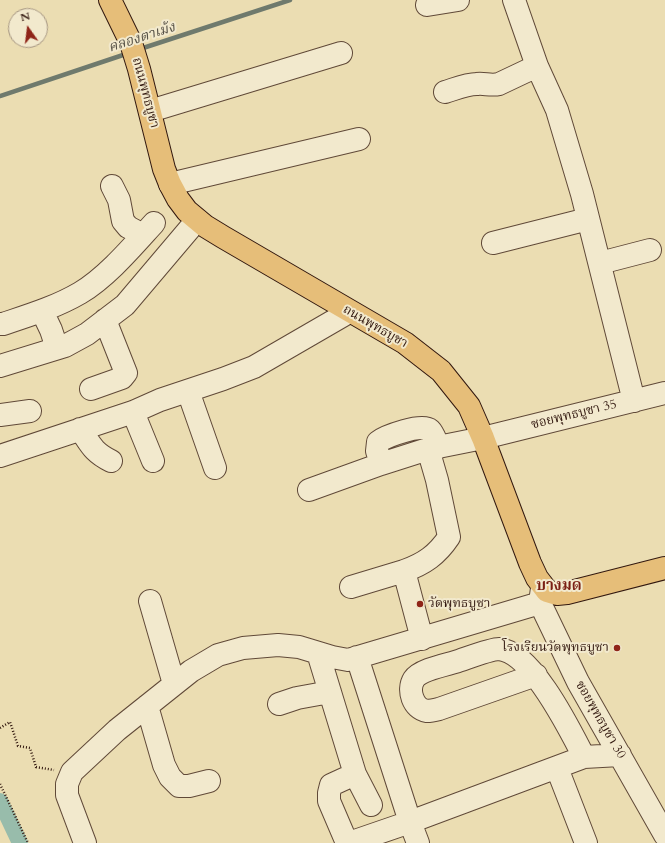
<!DOCTYPE html>
<html>
<head>
<meta charset="utf-8">
<style>
  body { margin:0 }
  #map { position:relative; width:665px; height:843px; overflow:hidden; background:#ebddb2; font-family:Cardo,serif }
  canvas { display:block }
  .north { position:absolute; left:8px; top:8px; width:40px; height:40px; box-sizing:border-box; background:#f2e9cd; border:1px solid #a59581; border-radius:50%; rotate:346deg; font-size:11px; font-weight:700; line-height:16px; text-align:center; color:#32180f }
  .north::after { content:''; display:block; margin:auto; width:14px; height:18px; background:#8f2418; clip-path:polygon(50% 0,100% 100%,50% 72%,0 100%) }
</style>
</head>
<body>
<div id="map">
<canvas width="665" height="843"></canvas>
<div class="north">N</div>
</div>
<script>
const g = document.querySelector('canvas').getContext('2d');
g.lineJoin = 'round';
function trace(path, color, width, dash) {
  g.strokeStyle = color;
  g.lineWidth = width;
  g.lineCap = dash ? 'butt' : 'round';
  g.setLineDash(dash || []);
  g.stroke(path);
}
function write(font, color, halo, rows, align = 'center') {
  g.font = font + ' Cardo,"Noto Serif Thai",serif';
  g.lineWidth = 4;
  g.setLineDash([]);
  g.textBaseline = 'middle';
  g.strokeStyle = halo;
  g.fillStyle = color;
  for (const [text, x, y, turn = 0] of rows) {
    g.save();
    g.translate(x, y);
    g.rotate((+turn || 0) * Math.PI / 180);
    g.textAlign = isNaN(turn) ? turn : align;
    if (halo) g.strokeText(text, 0, 0);
    g.fillText(text, 0, 0);
    g.restore();
  }
}
trace(new Path2D(`
  M140,49L290,0
  M0,96L129,53`), '#6f7a6d', 4.5);
trace(new Path2D(`
  M0,801L20,843`), '#98bcab', 16);
const minor = new Path2D(`
  M514,0L537,66L557,110L582,194L634,401
  M427,5L458,0
  M445,92C455,89 466,84 477,84C484,83 491,86 499,84L537,66
  M150,111L341,53
  M170,184L359,139
  M112,186L119,200L123,221L128,227L143,235
  M493,243L588,219
  M600,263L650,250
  M42,311L51,330L57,348
  M0,324H3C30,315 56,307 80,293C107,277 133,246 154,223
  M0,366L65,346L87,334L125,305L197,220
  M91,389L122,378L126,373L105,320
  M188,391L215,468
  M133,412L153,461
  M0,415L30,411
  M80,429C91,445 93,452 111,461
  M0,456L133,412L160,400L223,379L254,367L349,312
  M381,464L377,451L378,442C386,436 422,423 430,430C434,434 436,442 439,447
  M309,490L381,464L428,449
  M351,587L404,571
  M542,588L540,603L578,682L665,835
  M150,601L174,684
  M422,639L404,571C424,564 437,555 449,537L437,480L428,449L483,438L665,393
  M318,653L355,774L371,805
  M357,657L410,822L418,843
  M536,675L439,709C435,710 431,711 427,711C413,709 407,690 414,679C420,670 445,665 455,662C465,659 490,649 499,649C532,652 570,730 584,757
  M279,704L297,698L330,692
  M147,706L164,765L170,777L179,786H189L209,781
  M557,768L586,843
  M85,843L67,795V784L72,772L117,730L191,671L218,655L243,648L278,645L299,647L332,657L348,660L540,603
  M347,843L329,801V793L331,785L355,774
  M349,843L410,822L584,757L620,755`);
const major = new Path2D(`
  M110,0L131,43L139,69L164,169L170,184L178,199L187,211L205,226L223,237L405,343L441,371L469,406L483,438L530,563L537,578L547,591L557,594L567,593L665,568`);
trace(minor, '#604938', 24);
trace(major, '#32180f', 24);
trace(new Path2D(`
  M0,728L10,722L18,746L30,748L36,767L54,770
  M0,784L28,843`), '#32180f', 2.5, [1, 2]);
trace(minor, '#f2e9cd', 22);
trace(major, '#e6be79', 22);
for (const [x, y, r, color] of [
  [420,604,4,"#8f2418"],
  [617,648,4,"#8f2418"]
]) {
  const dot = new Path2D();
  dot.arc(x, y, r, 0, 2 * Math.PI);
  g.fillStyle = color;
  g.fill(dot);
  trace(dot, '#f2e9cd', 1.5);
}
write('13px', '#32180f', '#f2e9cd', [
  ["ถนนพุทธบูชา",145,93,75],
  ["ถนนพุทธบูชา",375,327,30],
  ["ซอยพุทธบูชา 35",574,415,-14],
  ["ซอยพุทธบูชา 30",600,720,60]
]);
write('13px', '#32180f', '#f2e9cd', [
  ["วัดพุทธบูชา",428,604],
  ["โรงเรียนวัดพุทธบูชา",609,648,"right"]
], 'left');
write('italic 14px', '#565146', '#f2e9cd', [
  ["คลองตาเม้ง",142,38,-18]
]);
write('bold 15px', '#7a1f14', '#f2e9cd', [
  ["บางมด",559,587]
]);
</script>
</body>
</html>
